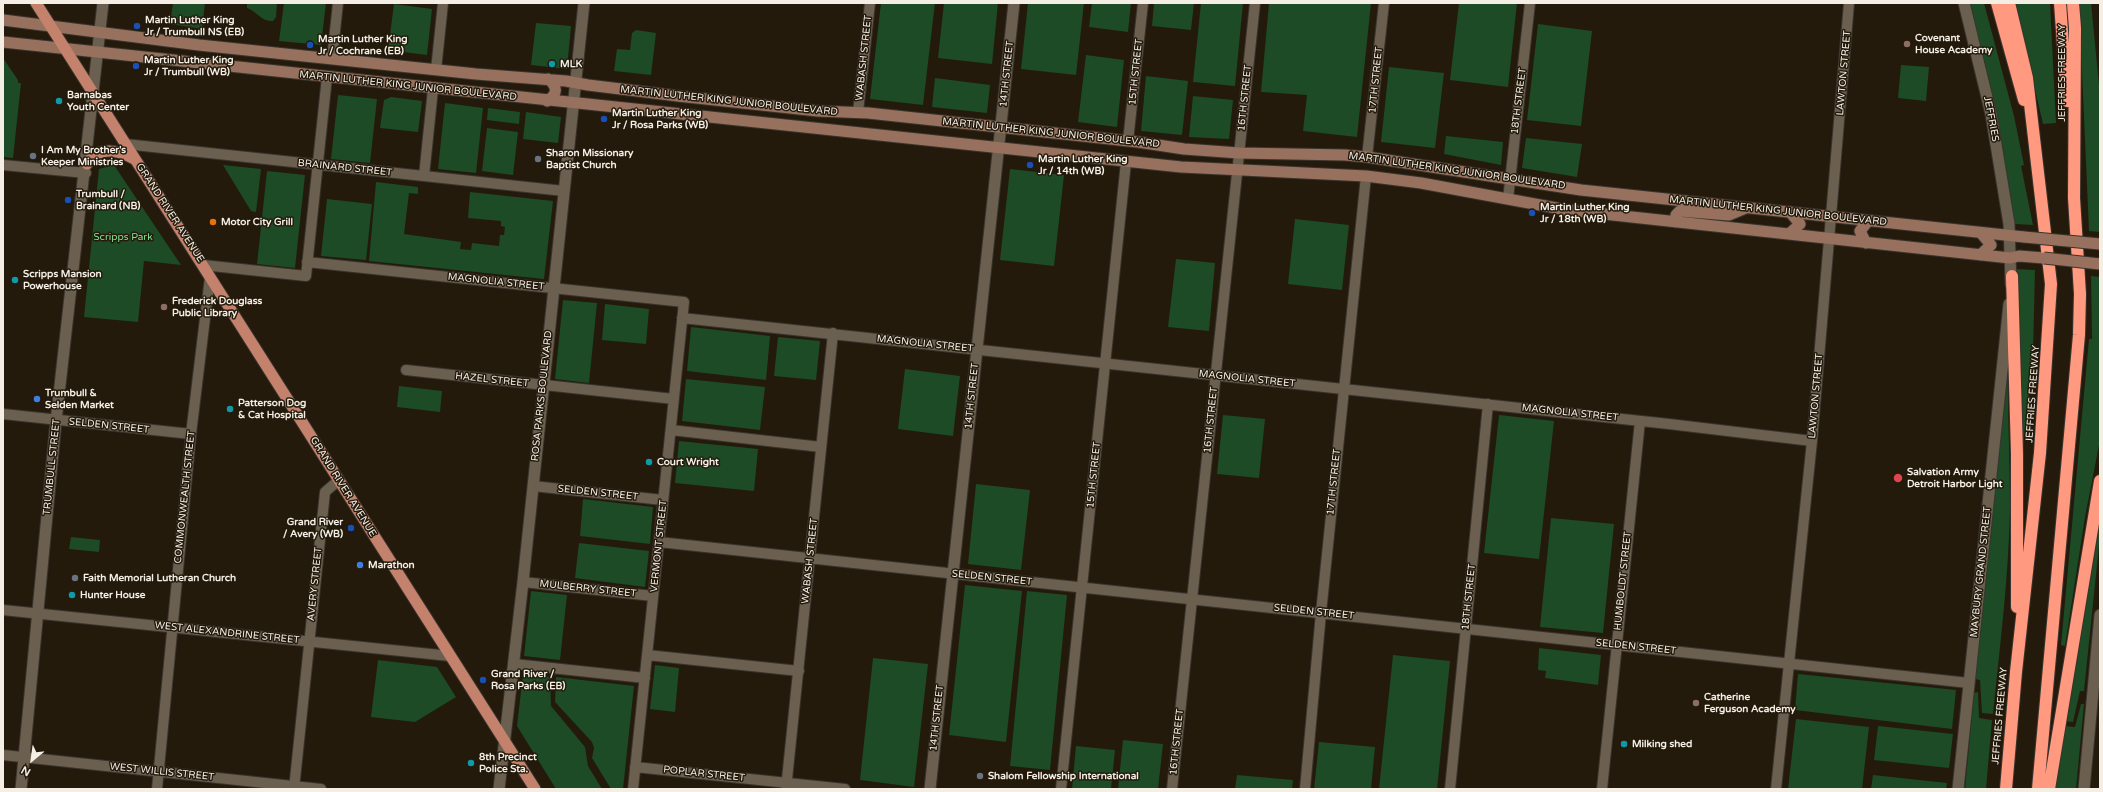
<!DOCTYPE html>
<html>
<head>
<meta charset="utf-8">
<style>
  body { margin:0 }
  #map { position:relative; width:2103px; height:792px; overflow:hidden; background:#231a0c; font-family:"Varela Round",sans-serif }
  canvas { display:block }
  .frame { position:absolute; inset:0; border:4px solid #f4eee5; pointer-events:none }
  .north { position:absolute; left:12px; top:740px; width:40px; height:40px; -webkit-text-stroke:3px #231a0c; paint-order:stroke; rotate:209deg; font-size:11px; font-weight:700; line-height:16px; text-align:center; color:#f4eee5 }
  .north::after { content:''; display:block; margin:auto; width:14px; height:18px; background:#f4eee5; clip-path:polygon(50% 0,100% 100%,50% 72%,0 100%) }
</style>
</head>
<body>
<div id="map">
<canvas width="2103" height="792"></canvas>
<div class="frame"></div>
<div class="north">N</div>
</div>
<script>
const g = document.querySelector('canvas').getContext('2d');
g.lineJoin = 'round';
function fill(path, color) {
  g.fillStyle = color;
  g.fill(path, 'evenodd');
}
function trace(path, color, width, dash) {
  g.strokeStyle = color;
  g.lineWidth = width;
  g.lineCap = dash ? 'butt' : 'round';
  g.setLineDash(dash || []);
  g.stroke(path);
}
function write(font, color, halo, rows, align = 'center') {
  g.font = font + ' "Varela Round",sans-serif';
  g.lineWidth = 3;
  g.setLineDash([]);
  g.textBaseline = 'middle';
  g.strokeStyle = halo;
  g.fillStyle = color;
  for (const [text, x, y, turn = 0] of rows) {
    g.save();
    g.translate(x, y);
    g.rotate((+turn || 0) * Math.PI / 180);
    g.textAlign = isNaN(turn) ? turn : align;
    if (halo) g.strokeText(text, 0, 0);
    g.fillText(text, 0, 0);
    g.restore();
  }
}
fill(new Path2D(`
  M173,3H205L202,29L170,24Z
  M247,3H277L276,17L273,21C261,22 257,11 247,8Z
  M284,3H326L321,45L279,41Z
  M881,3H935L923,105L870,99Z
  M944,3H998L992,64L938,58Z
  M1028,3H1084L1076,75L1021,69Z
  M1092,3H1131L1128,32L1089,27Z
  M1154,3H1194L1191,30L1152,26Z
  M1201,3H1243L1235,86L1193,82Z
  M1269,3H1371L1357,137L1303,131L1307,95L1261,92Z
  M1459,3H1517L1508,87L1450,80Z
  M1969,3H1984L2014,116L2024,165L2021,166L2033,225L2014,224L2006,175Z
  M2015,3H2050L2056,123L2043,124Z
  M2079,3H2091L2100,95V232L2089,231Z
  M394,4L432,9L427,55L388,50Z
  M536,23L571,26L567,69L531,65Z
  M1538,24L1592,31L1581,126L1527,120Z
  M636,30L656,33L651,75L614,71L617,49L630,50L632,33Z
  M1086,55L1124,60L1117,127L1078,122Z
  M3,58L18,80V83H21L13,158L3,157Z
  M1901,65L1929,67L1926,101L1898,98Z
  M1389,67L1444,73L1435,148L1381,142Z
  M1146,76L1188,81L1182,135L1141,131Z
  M935,78L990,85L987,113L932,107Z
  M338,95L377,99L370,163L331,159Z
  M1193,96L1233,100L1229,139L1189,137Z
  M391,97L422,101L418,132L380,128L384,100Z
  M445,103L483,108L476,173L438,169Z
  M488,108L520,112L519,124L487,120Z
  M526,112L561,117L558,143L523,139Z
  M487,128L518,132L513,175L482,171Z
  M1446,136L1503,142L1501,165L1444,154Z
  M1526,138L1582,144L1577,177L1522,168Z
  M114,165L181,265L144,261L138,322L84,317L99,169Z
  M223,165L261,169L256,212L251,211Z
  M1010,169L1064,175L1054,266L1000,260Z
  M267,171L305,175L295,268L257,264Z
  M376,182L418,187V194L409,193L404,234L461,242L460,249L471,250L472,243L499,246L500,235H504L505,227L501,226V221L468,218L470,192L553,201L544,279L369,261Z
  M327,199L372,204L366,260L321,256Z
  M1295,219L1349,225L1342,290L1288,284Z
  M1176,259L1215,263L1209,331L1168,327Z
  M2016,269L2035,270L2033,353L2022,457Z
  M2091,276L2100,277V440L2085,517L2065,646L2061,645L2089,339H2092Z
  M563,300L597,303L589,383L555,379Z
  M605,304L649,309L646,344L602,340Z
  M691,327L770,336L766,380L687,371Z
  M778,337L820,341L816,380L774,376Z
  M2008,351C2007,403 2010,454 2010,506C2009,575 2000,645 1993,714L1982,713L1980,680L1975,679Z
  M905,369L960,376L953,436L898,429Z
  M686,379L765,387L760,430L682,421Z
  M399,386L442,391L440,412L397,407Z
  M1223,415L1265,419L1259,478L1217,474Z
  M1499,415L1554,421L1539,559L1484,553Z
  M679,441L758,449L754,491L675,483Z
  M976,484L1030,490L1021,570L968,564Z
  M2100,495V536L2084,691H2080L2073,722L2064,721Z
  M583,499L653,507L650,544L580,536Z
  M1551,518L1614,524L1603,633L1540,627Z
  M71,537L100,540L99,552L69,549Z
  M579,543L649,551L645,587L575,578Z
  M965,585L1022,591L1006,742L949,735Z
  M531,591L567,595L560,660L524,656Z
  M1027,591L1067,595L1050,770L1010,766Z
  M1539,648L1601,655L1598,685L1545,678L1546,671L1538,670Z
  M1393,655L1450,661L1437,789H1379Z
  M873,658L928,664L914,787L860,780Z
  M378,660L437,667L456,697L415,722L371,717Z
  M655,665L679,668L675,712L650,709Z
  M523,674L550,677L551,706L585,747L588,766L602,789H556L517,726Z
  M1798,674L1956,690L1952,729L1795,710Z
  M556,677L634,686L623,789H611L592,758L594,748L592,742L555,702Z
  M1978,692L1979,718L1992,720L1986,789H1965L1974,693Z
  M2081,704H2084L2076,789H2053L2063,726L2075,727Z
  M1796,719L1869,727L1862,789H1788Z
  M1878,726L1953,734L1949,768L1874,760Z
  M1123,740L1163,744L1158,789H1118Z
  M1319,742L1375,747L1371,789H1314Z
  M1076,746L1115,750L1111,789H1072Z
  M1237,775L1293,780L1292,789H1235Z
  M1873,775L1947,783L1946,789H1871Z`), '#1c4b25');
const minor = new Path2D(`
  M332,59L338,3
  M436,70L443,3
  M858,112L870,3
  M1128,141L1143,3
  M125,144L564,191
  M1367,157L1384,3
  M3,165L86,173
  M424,176L433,89
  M1508,199L1530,3
  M307,262L684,302L633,789
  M203,265L306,276L327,77
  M682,318L1669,424L1812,441
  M406,370L674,399
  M3,414L191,434
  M671,430L821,447
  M533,486L663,500
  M659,542L1969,683
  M523,582L653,596
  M3,610L450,656
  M647,655L799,671
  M514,664L645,678
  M3,755L321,789
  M635,767L845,789
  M157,789L191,434L210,277
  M294,789L325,492L339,480
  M786,789L833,333
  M1061,789L1126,162
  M1172,789L1255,3
  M1305,789L1321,613L1366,176
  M1450,789L1488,404
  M1602,789L1640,421
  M1776,789L1812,441L1849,3`);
const tertiary = new Path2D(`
  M1964,3L1991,114L2009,224L2011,285
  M21,789L56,421L103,3
  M499,789L523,582L584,3
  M930,789L1014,3
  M1958,789L2009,304
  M2084,789L2100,615`);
const secondary = new Path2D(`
  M3,20L199,45L476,74L566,81L588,85L678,96L818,111L868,113L1138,142L1184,149L1239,153L1345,155L1367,157L1581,190L2024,237
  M3,42L1181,167L1366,176L1421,183L1567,210L2010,258L2019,256L2044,258
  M547,101C558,94 558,87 548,79
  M1676,222V215L1680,211L1729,215L1746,208
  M1789,234L1800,224L1790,212
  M1866,243L1860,231L1868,221
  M1980,255L1991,245L1981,233`);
const primary = new Path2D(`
  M36,3L535,789
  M87,164C98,145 118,150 134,159`);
const motorway = new Path2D(`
  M1997,3L2024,100
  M2060,3L2067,101
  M2012,276L2017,454V607
  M2006,789L2016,672L2040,453L2051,284L2027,78L2009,3
  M2038,789L2079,335L2080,294L2074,198L2075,28L2073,3
  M2049,789L2100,481`);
trace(minor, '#3a342e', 12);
trace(tertiary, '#3a342e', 13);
trace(secondary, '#3a342e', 13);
trace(primary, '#3a342e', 13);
trace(motorway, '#3a342e', 14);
trace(minor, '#6b6050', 10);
trace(tertiary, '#6b6050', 11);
trace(secondary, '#97715e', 11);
trace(primary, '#c4826c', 11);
trace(motorway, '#ff997f', 12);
const secondaryBridge = new Path2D(`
  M2024,237L2100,244
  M2044,258L2100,264`);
trace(secondaryBridge, '#3a342e', 13, []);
trace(secondaryBridge, '#97715e', 11);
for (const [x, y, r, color] of [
  [137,26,4,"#1a4fb4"],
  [1907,44,4,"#8d6e63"],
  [310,45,4,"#1a4fb4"],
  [552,64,4,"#0f9aa8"],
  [136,66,4,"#1a4fb4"],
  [59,101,4,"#0f9aa8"],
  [604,119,4,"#1a4fb4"],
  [33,156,4,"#6b7280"],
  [538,159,4,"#6b7280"],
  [1030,165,4,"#1a4fb4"],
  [68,200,4,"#1a4fb4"],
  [1532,213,4,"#1a4fb4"],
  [213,222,4,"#e8710a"],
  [15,280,4,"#0f9aa8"],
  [164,307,4,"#8d6e63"],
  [37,399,4,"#3f7fe0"],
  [230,409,4,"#0f9aa8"],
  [649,462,4,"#0f9aa8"],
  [1898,478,5,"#e0444e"],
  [351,528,4,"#1a4fb4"],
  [360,565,4,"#3f7fe0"],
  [75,578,4,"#6b7280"],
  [72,595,4,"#0f9aa8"],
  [483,680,4,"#1a4fb4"],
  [1696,703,4,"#8d6e63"],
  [1624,744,4,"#0f9aa8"],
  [471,763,4,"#0f9aa8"],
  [980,776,4,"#6b7280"]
]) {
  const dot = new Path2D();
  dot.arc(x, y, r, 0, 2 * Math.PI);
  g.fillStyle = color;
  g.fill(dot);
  trace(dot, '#231a0c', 1.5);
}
write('bold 10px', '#f4eee5', '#231a0c', [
  ["Martin Luther King",145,20],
  ["Jr / Trumbull NS (EB)",145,32],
  ["Covenant",1915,38],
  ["House Academy",1915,50],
  ["Martin Luther King",318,39],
  ["Jr / Cochrane (EB)",318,51],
  ["Martin Luther King",144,60],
  ["Jr / Trumbull (WB)",144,72],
  ["MLK",560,64],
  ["Barnabas",67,95],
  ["Youth Center",67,107],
  ["Martin Luther King",612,113],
  ["Jr / Rosa Parks (WB)",612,125],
  ["I Am My Brother's",41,150],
  ["Keeper Ministries",41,162],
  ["Sharon Missionary",546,153],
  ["Baptist Church",546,165],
  ["Martin Luther King",1038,159],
  ["Jr / 14th (WB)",1038,171],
  ["Trumbull /",76,194],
  ["Brainard (NB)",76,206],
  ["Martin Luther King",1540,207],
  ["Jr / 18th (WB)",1540,219],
  ["Motor City Grill",221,222],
  ["Scripps Mansion",23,274],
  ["Powerhouse",23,286],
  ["Frederick Douglass",172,301],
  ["Public Library",172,313],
  ["Trumbull &",45,393],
  ["Selden Market",45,405],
  ["Patterson Dog",238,403],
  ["& Cat Hospital",238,415],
  ["Court Wright",657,462],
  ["Salvation Army",1907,472],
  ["Detroit Harbor Light",1907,484],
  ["Grand River",343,522,"right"],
  ["/ Avery (WB)",343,534,"right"],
  ["Marathon",368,565],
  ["Faith Memorial Lutheran Church",83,578],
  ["Hunter House",80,595],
  ["Grand River /",491,674],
  ["Rosa Parks (EB)",491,686],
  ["Catherine",1704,697],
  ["Ferguson Academy",1704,709],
  ["Milking shed",1632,744],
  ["8th Precinct",479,757],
  ["Police Sta.",479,769],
  ["Shalom Fellowship International",988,776]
], 'left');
write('10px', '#f4eee5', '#231a0c', [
  ["WABASH STREET",864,58,-84],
  ["15TH STREET",1136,72,-84],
  ["LAWTON STREET",1844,73,-85],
  ["JEFFRIES FREEWAY",2062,73,-90],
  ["14TH STREET",1007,74,-84],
  ["17TH STREET",1376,80,-84],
  ["MARTIN LUTHER KING JUNIOR BOULEVARD",408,86,6],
  ["16TH STREET",1245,98,-84],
  ["MARTIN LUTHER KING JUNIOR BOULEVARD",729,101,6],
  ["18TH STREET",1519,101,-83],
  ["JEFFRIES",1991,119,79],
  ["MARTIN LUTHER KING JUNIOR BOULEVARD",1051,133,6],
  ["BRAINARD STREET",345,168,6],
  ["MARTIN LUTHER KING JUNIOR BOULEVARD",1457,171,8],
  ["MARTIN LUTHER KING JUNIOR BOULEVARD",1778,211,6],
  ["GRAND RIVER AVENUE",170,213,57],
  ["MAGNOLIA STREET",496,282,6],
  ["MAGNOLIA STREET",925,344,6],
  ["MAGNOLIA STREET",1247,379,6],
  ["HAZEL STREET",492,380,6],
  ["JEFFRIES FREEWAY",2033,394,-86],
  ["ROSA PARKS BOULEVARD",542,396,-84],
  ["14TH STREET",972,396,-84],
  ["LAWTON STREET",1816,396,-85],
  ["MAGNOLIA STREET",1570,413,6],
  ["16TH STREET",1211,420,-84],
  ["SELDEN STREET",109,426,6],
  ["TRUMBULL STREET",52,467,-84],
  ["15TH STREET",1094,475,-84],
  ["17TH STREET",1334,482,-84],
  ["GRAND RIVER AVENUE",343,487,58],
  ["SELDEN STREET",598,493,6],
  ["COMMONWEALTH STREET",185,497,-84],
  ["VERMONT STREET",659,546,-84],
  ["WABASH STREET",810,561,-84],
  ["MAYBURY GRAND STREET",1981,572,-84],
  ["SELDEN STREET",992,578,6],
  ["HUMBOLDT STREET",1623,581,-84],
  ["AVERY STREET",315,584,-84],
  ["MULBERRY STREET",588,589,6],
  ["18TH STREET",1469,597,-84],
  ["SELDEN STREET",1314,612,6],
  ["WEST ALEXANDRINE STREET",227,633,6],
  ["SELDEN STREET",1636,647,6],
  ["JEFFRIES FREEWAY",2000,716,-85],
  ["14TH STREET",937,718,-84],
  ["16TH STREET",1177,742,-84],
  ["WEST WILLIS STREET",162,772,6],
  ["POPLAR STREET",704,774,6]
]);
write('10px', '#86e293', '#231a0c', [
  ["Scripps Park",123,237]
]);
</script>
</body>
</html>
